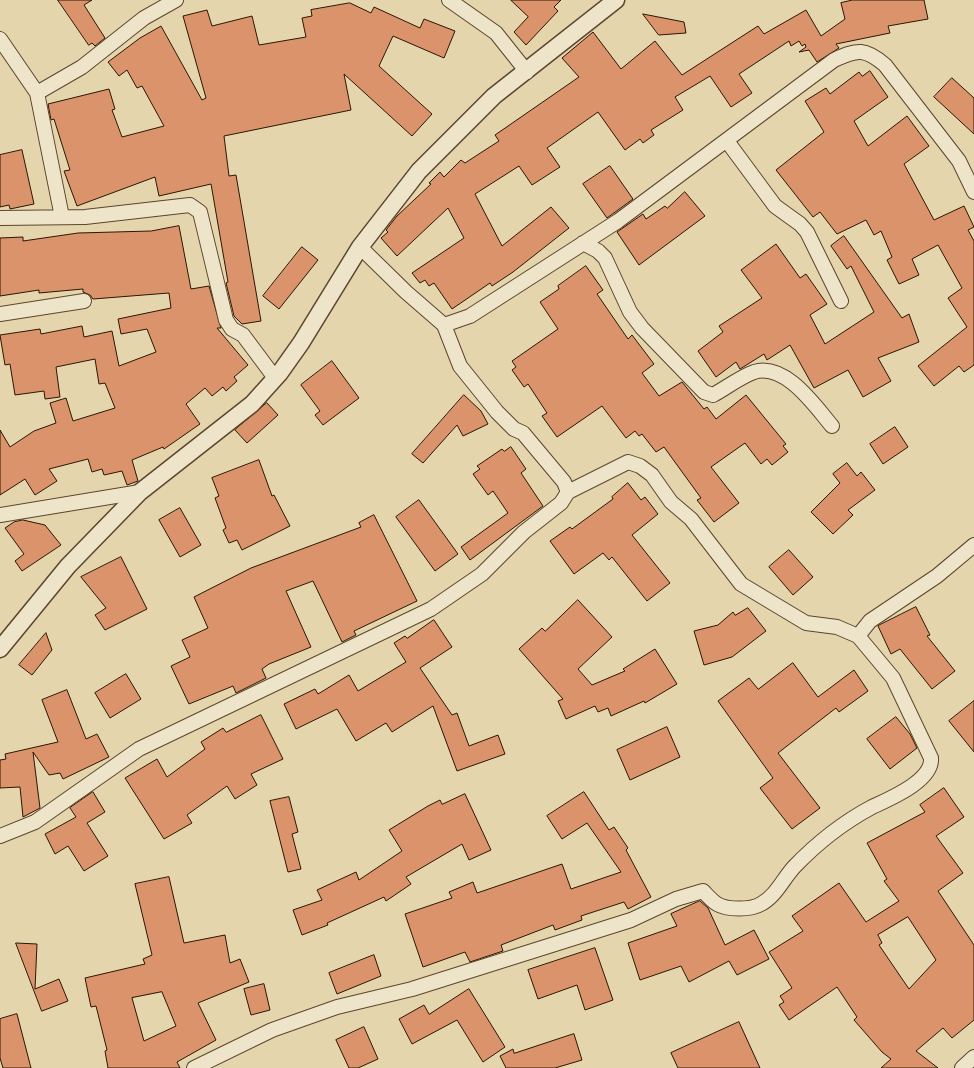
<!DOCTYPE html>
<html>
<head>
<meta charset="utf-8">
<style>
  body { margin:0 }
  canvas { display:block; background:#e5d5ad }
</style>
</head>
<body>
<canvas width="974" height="1068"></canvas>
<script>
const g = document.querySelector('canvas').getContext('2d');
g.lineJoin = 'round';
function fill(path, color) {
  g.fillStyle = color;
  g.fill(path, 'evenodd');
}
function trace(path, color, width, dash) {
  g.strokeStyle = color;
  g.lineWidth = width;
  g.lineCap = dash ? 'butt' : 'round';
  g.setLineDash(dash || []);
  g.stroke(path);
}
const building = new Path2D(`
  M58,0H92L84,5L105,38L95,46L92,43L89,45Z
  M511,0H561L554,7L558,11L526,45L514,32L528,17Z
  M853,0H924L928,19L888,26L890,33L836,44L839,48L817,62L809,50L799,52L806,47L805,44L802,46L799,41L791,46L789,41L739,74L752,93L731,107L710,76L675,97L683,110L651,130L654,135L643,143L640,139L625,150L598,112L547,148L560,167L532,185L519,166L475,194L502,246L551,207L569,228L513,272L492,286L490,283L452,309L434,283L429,286L425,280L420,283L412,273L464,238L448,208L397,256L381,238L388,232L386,230L397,216L431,184L429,183L440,172L444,177L461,160L465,163L499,141L495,135L579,77L562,58L593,32L621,69L655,41L682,75L758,26L764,34L806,10L821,36L845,19L841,3Z
  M350,3L371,13L374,7L420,28L424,19L455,31L444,58L393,36L379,66L432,114L412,136L344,74L351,110L224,136L229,176L236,175L261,321L242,324L234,316L226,283L228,282L211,184L159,196L155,177L77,206L64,171L70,170L54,119L51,120L48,104L109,89L115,109L112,110L122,137L164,126L142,86L137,88L127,70L119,76L108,62L140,38L161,26L202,100L206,98L183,16L207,10L212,26L252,16L259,45L306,37L302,18L312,16L311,10Z
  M643,14L684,22L686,33L659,35Z
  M870,71L888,97L854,121L868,146L907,116L929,146L904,164L934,220L964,206L974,227L968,230L974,241V365L964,372L959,366L934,386L918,366L967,327L948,298L962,288L938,245L912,259L919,275L899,284L887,260L892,257L881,231L874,235L866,220L837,234L820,212L813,217L776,170L824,132L805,101L826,88L830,94L859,72L862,76Z
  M952,78L974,98V134L934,97Z
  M22,150L34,204L10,209L9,205L0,207V155Z
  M610,166L633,199L607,218L583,184Z
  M685,192L705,216L639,265L617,232L643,214L646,219L665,206L667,208Z
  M179,226L191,289L209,286L221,328H217L248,365L234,377L237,381L226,391L223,387L212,396L205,388L186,404L200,424L164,449L163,447L132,460L138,481L127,485L122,471L104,475L102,469L92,472L88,459L49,469L57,481L35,495L25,479L0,495V430L10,447L34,431L56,423L50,403L66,398L73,421L115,408L105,383L99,384L95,359L56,367L60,397L45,399L44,391L15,395L10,364L5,365L0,335L40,329L41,334L82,326L84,337L112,331L119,366L156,352L147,329L121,334L118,319L171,308L169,293L93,299L90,295L83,292V289L39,293V290L0,296V238L23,237V241L78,233L151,231Z
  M844,236L902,318L909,314L919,342L878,358L891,381L863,397L848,370L814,388L790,345L767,360L764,354L740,369L736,362L716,377L698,351L723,332L719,326L762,298L741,270L776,244L800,278L806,274L827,304L810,315L825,344L874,312L851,266L847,269L831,246Z
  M302,247L318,260L279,309L263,296Z
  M586,266L603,290L597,294L628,339L632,335L654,364L642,373L659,396L682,382L704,409L707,407L716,419L746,395L786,444L783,446L788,452L772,465L767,459L761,464L745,443L711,467L739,503L714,522L697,500L701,498L664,447L656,452L642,434L639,436L635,431L626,438L602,406L557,437L542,416L547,413L528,384L524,387L512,370L516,367L512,361L558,329L540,302L559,289L558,286Z
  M332,361L359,398L323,425L315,415L320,411L301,385Z
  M464,395L481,411L488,424L463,436L457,425L423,463L412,454Z
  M267,403L278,415L247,443L235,430Z
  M895,427L908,447L883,464L870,444Z
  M511,447L526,469L521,473L543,506L470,560L461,547L508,513L493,491L488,495L473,474L480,469L477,466L502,449L504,451Z
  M259,460L272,496L274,495L290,526L242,550L237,540L229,543L223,530L226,528L215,498L219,496L212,478Z
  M847,463L857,476L861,472L875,490L848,510L853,515L833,534L811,512L840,483L833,474Z
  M628,483L641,500L645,497L658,514L632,535L670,583L647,601L612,557L609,560L603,553L574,574L550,541L570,527L572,529L613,499L612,497Z
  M419,500L458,554L435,571L396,517Z
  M180,508L201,545L180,557L159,520Z
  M374,515L417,601L354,631L356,635L342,642L313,581L286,591L311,647L269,664L262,669L266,678L236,693L233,686L189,704L171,666L190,657L182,640L208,628L194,597L251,568L361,527L359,523Z
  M23,520L45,525L61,545L22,571L15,561L24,554L5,528L14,522Z
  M789,550L813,577L793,595L769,567Z
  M121,557L147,609L105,630L95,615L106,608L81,577Z
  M578,600L612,637L578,669L592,685L625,671L623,669L655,649L677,684L645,703L644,701L611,716L608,708L598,712L595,706L566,719L558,701L563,699L519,649L542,628L545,631Z
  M916,607L930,635L927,636L955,671L932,689L900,649L891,654L878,626Z
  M748,608L766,631L732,657L704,665L694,631L718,625L733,612L735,615Z
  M434,620L452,647L420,668L452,715L457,713L469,746L498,735L505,754L457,771L433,706L392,732L386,723L356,741L337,709L296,729L284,704L315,689L318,694L349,675L358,691L406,662L394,643L405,636L407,638Z
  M46,633L52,650L32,675L19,665Z
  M793,663L818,697L854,670L868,691L839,712L836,708L778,753L820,808L792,829L760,788L773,778L718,701L749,678L758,689Z
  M126,674L141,699L110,718L95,693Z
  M67,690L86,739L97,734L109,757L63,779L60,773L49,775L33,752L40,808L23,817L20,787L0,788V760L6,759L5,754L58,742L42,700Z
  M974,701V752L949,721Z
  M261,715L283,759L251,774L257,785L235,799L227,786L187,815L192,823L164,839L125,778L157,759L167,777L205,749L201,742L223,728L226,732Z
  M896,717L910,734L917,748L890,769L867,739Z
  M667,727L680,757L630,780L617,750Z
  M944,788L964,817L936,836L963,873L938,891L974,945V1020L952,1038L943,1028L916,1051L938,1068H881L891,1059L882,1052L854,1020L857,1017L837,987L789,1020L779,1005L784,1002L780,996L792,988L769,952L803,931L792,916L839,883L866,922L899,901L884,881L887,879L867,843L925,812L920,805ZM908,917L936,960L909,989L879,945L882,943L878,935Z
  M93,792L105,812L87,823L108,856L84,871L68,846L55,854L45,834L76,817L70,808Z
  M584,792L609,830L614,827L628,848L626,850L651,897L628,909L624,902L581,916L582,920L555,930L553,925L501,945L503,951L470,962L465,952L423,967L405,914L452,898L449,892L473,882L477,893L562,864L571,889L621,872L587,823L562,839L547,816Z
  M465,794L491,850L469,860L462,844L406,877L411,884L386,901L384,897L327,923L328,925L302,935L293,910L322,900L317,890L356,872L359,880L402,851L389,830L428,806L440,800L442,804Z
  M289,797L298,832L292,834L301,869L288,872L270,801Z
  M169,877L184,943L225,935L230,963L240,959L249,982L198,1003L216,1040L177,1062L180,1068H108L105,1051L107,1050L96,1006L91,1007L85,978L145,964L143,959L152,955L135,884ZM162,992L176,1026L144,1041L132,998Z
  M700,901L708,908L725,945L754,930L769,959L737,975L729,961L689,982L681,966L640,980L628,943L677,926L671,914Z
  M16,943L37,944L35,989L59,979L68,1001L42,1011Z
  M595,948L613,1000L585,1010L577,985L538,999L528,970Z
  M374,955L381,976L337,994L329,973Z
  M264,984L270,1010L251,1015L244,989Z
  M469,989L505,1047L483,1062L457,1020L412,1044L399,1019L424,1005L429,1014Z
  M17,1014L31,1068H3L0,1058V1019Z
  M739,1022L760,1068H678L671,1053Z
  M364,1027L378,1059L358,1068H349L336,1040Z
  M574,1034L582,1060L555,1068H506L500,1056L513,1049L514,1053Z`);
fill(building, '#da936a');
trace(building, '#2b1602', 1);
const minor = new Path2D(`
  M449,0L496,33L527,72
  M0,39L37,93L62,217
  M37,93L82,67L144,18L176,0
  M727,141L775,206L800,224L807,232L841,301
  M0,218L85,217L190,205L200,212L226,320L232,329L243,335L275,378
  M583,243L598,251L605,258L630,312L642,328L704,392L713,395C726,388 740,377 754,372C785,362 815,406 832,426
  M360,247L406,292L444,325L470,316L618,221L834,60C858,49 865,48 885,65L959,161L974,192
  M0,314L84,301
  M444,325L460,366L497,412L514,429L523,433L564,482L568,492
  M0,515L140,492
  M0,836L35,822L139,749L431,609L482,574L524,532L561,503L568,492L628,462L640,466L652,475L671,502L691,519L741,584L806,623L837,627L858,636
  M194,1068L272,1030L337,1007L412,989L631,920L676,899L703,891C707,895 712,901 717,904C727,910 751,910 761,904C776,896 783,879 794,867C816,844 844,822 872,807C889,799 933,781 931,758L893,678L858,636L870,621L937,576L974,545
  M962,1068L974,1057`);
const tertiary = new Path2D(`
  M0,649L68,566L140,492L252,404L279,374L301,343L360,247L419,171L494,96L616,0`);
trace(minor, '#5a462d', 16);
trace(tertiary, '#5a462d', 19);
trace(minor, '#eee4ca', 14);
trace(tertiary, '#eee4ca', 16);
</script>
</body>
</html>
